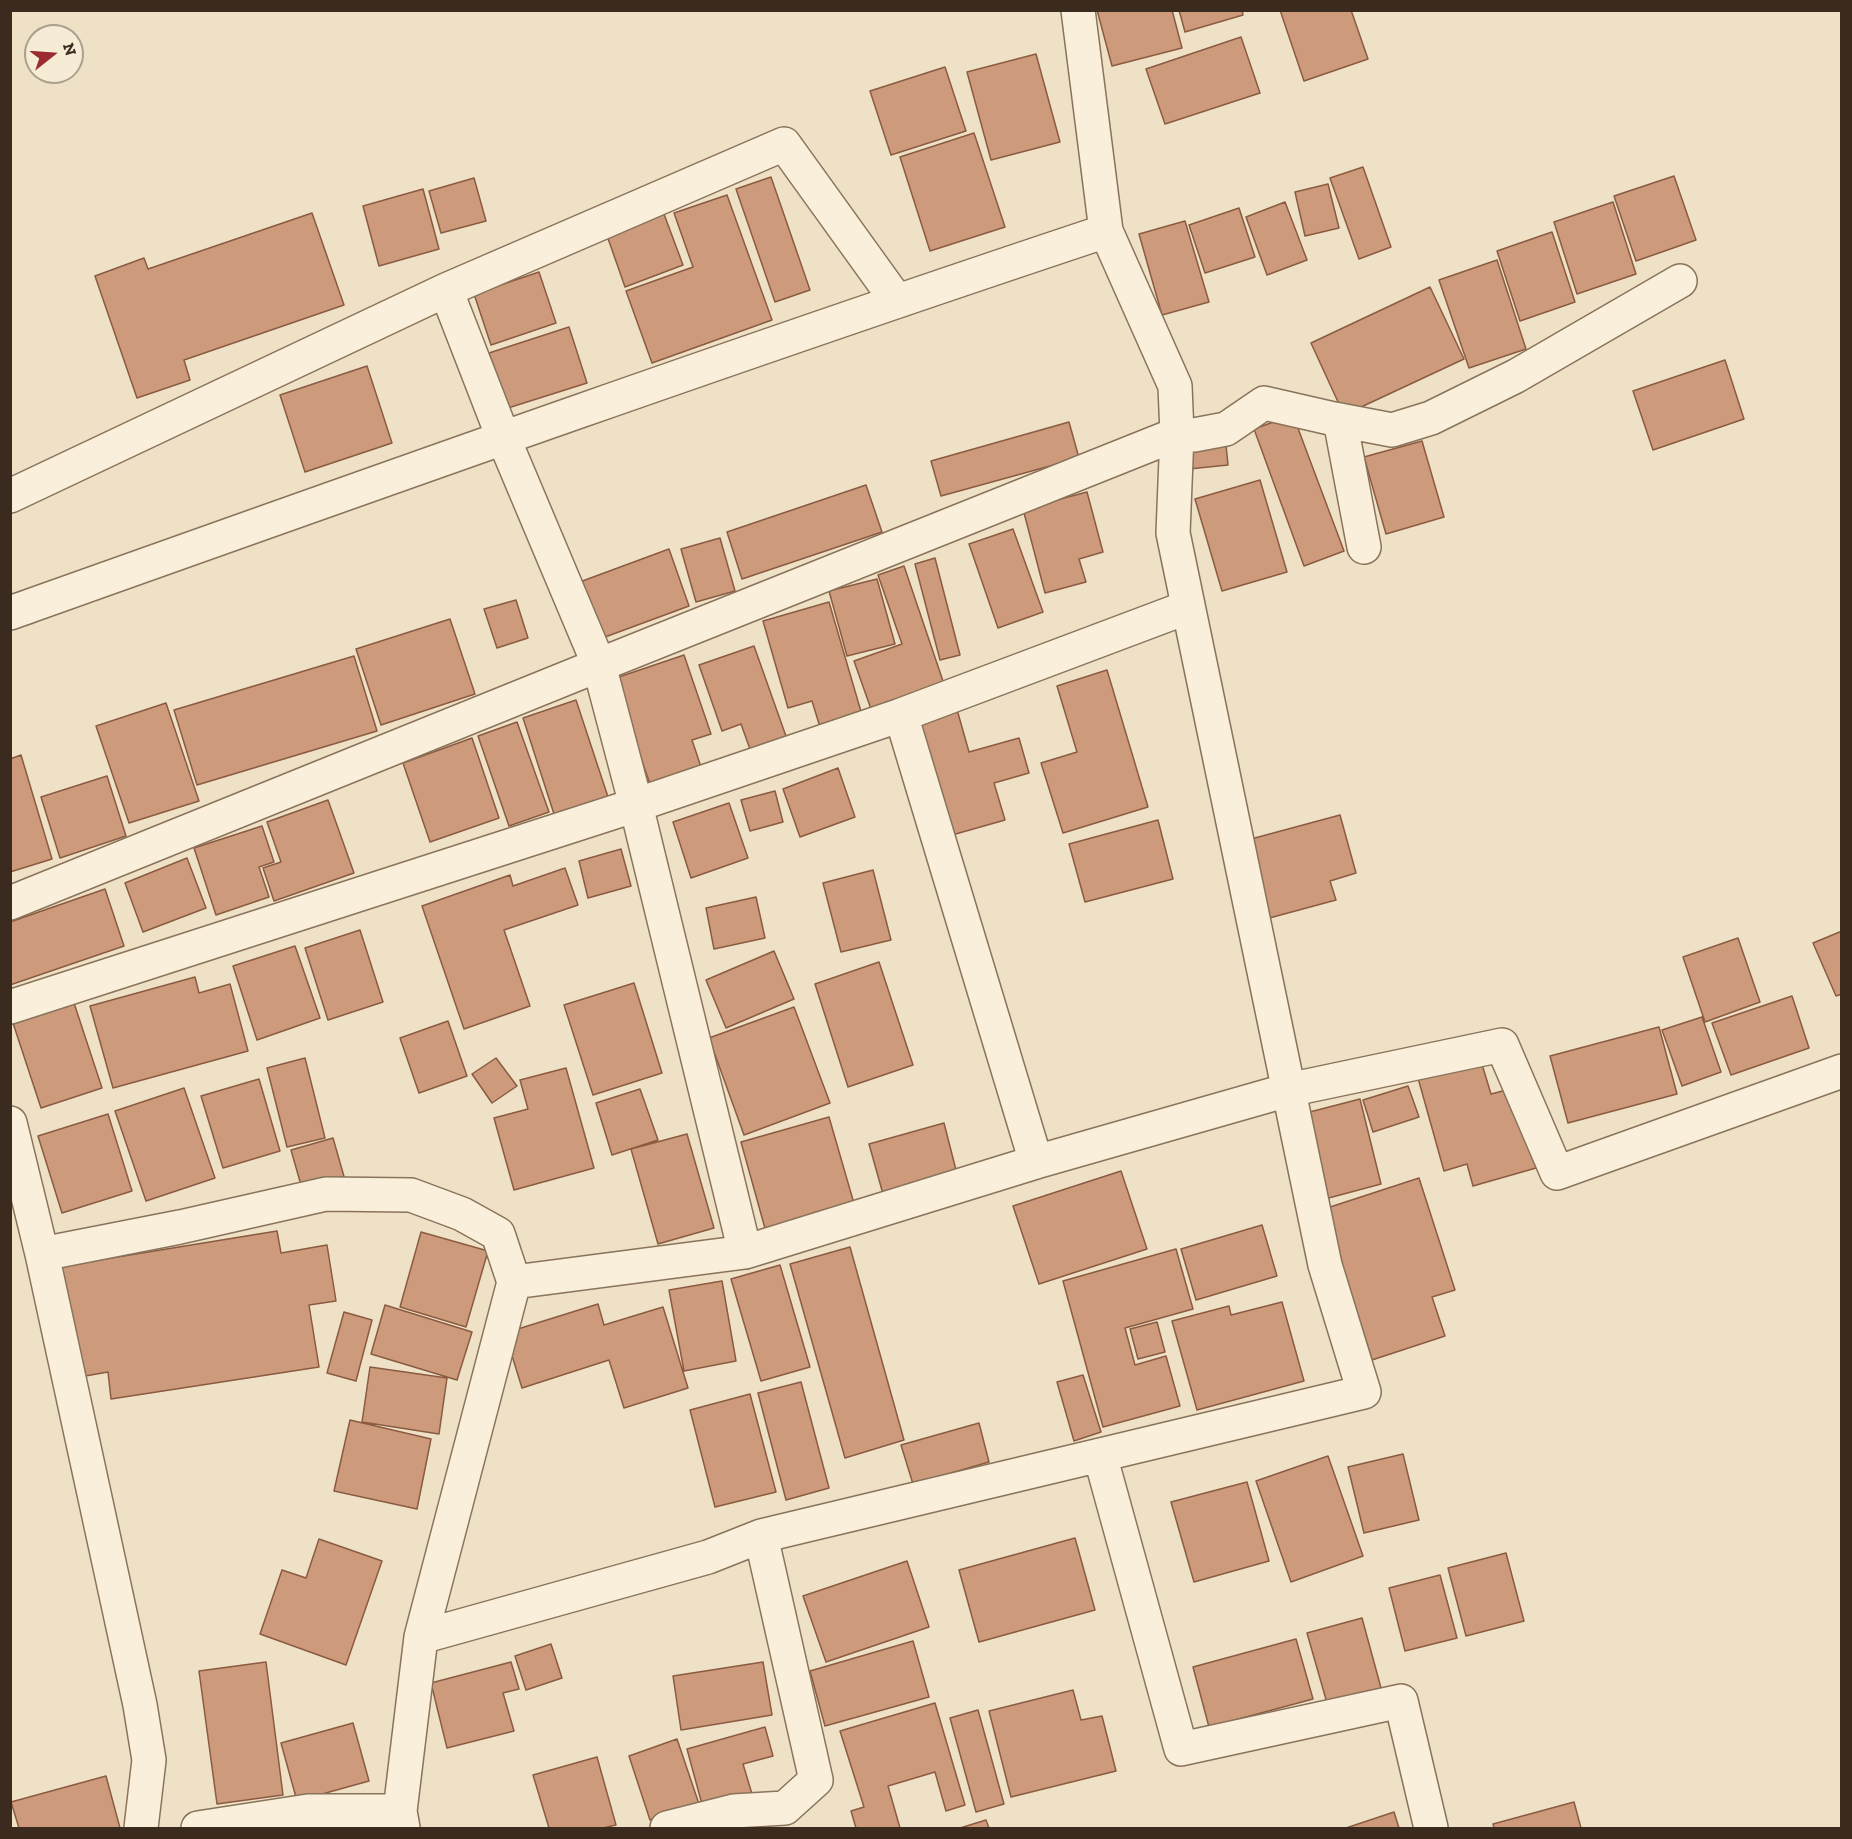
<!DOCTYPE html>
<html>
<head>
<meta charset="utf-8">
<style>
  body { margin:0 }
  #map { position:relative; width:1852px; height:1839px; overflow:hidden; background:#efe1c6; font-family:"Zilla Slab",serif }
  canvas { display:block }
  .frame { position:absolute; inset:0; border:12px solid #3b2b1f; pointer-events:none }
  .north { position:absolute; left:24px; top:24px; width:60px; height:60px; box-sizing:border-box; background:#f6ecd6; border:2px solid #ab9f8d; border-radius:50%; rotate:73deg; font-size:16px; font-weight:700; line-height:24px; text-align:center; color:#3b2b1f }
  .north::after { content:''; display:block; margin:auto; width:21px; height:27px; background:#9a2b30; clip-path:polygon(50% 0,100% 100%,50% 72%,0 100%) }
</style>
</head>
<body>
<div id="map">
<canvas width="1852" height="1839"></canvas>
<div class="frame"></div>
<div class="north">N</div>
</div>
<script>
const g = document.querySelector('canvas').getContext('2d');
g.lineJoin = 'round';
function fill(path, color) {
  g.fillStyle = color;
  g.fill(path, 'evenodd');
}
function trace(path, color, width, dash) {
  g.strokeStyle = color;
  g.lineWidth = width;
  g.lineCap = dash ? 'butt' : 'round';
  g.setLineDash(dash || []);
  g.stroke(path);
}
const building = new Path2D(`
  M1097,10H1172L1182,48L1112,66Z
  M1179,10H1242L1243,15L1185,32Z
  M1280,10H1351L1368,59L1304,81Z
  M1241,37L1260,93L1165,124L1146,69Z
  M1036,54L1060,142L991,160L967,72Z
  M945,67L966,131L891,155L870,91Z
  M974,133L1005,227L930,251L900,157Z
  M1363,167L1391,247L1359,259L1330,178Z
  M1674,176L1696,240L1636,261L1614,196Z
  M771,177L810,290L775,302L736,189Z
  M474,178L486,221L441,233L429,191Z
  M1328,184L1339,228L1305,236L1295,192Z
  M423,189L439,249L379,266L363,206Z
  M727,195L772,320L652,363L626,291L693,267L674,213Z
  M1285,202L1307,260L1267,275L1246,217Z
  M1613,202L1636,274L1577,294L1554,222Z
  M661,206L683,265L625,287L604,227Z
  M1239,208L1255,257L1205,273L1189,225Z
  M312,213L344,305L184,360L190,380L137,398L95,276L144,258L148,269Z
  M1185,221L1209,302L1162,315L1139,234Z
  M1552,232L1575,302L1520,321L1497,251Z
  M1497,260L1526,349L1469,368L1439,280Z
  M539,272L556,323L491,345L474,294Z
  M1430,287L1464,359L1344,415L1311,343Z
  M569,327L587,383L508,408L489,353Z
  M1725,360L1744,419L1653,450L1633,391Z
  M367,366L392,443L305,472L280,395Z
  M1293,415L1344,551L1304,566L1254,429Z
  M1069,422L1079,458L941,496L931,461Z
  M1225,435L1228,465L1189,469L1185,440Z
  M1422,441L1444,517L1386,534L1364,457Z
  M1260,480L1287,572L1222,591L1195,499Z
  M866,485L882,532L742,579L727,532Z
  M1087,492L1103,552L1079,559L1086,582L1045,593L1023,509Z
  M1013,529L1043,612L998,628L969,544Z
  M720,538L735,591L696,602L681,549Z
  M669,549L689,606L597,640L577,583Z
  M935,558L960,655L940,660L915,564Z
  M904,566L944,684L871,709L854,661L902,644L878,575Z
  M877,579L895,644L847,656L829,591Z
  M516,600L528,638L497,648L484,609Z
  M829,602L862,715L820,727L812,701L788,708L763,621Z
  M450,619L475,694L381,725L356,649Z
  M754,646L787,739L751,752L741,724L722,731L699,665Z
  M684,655L711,734L692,740L701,767L650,784L613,679Z
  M354,656L377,731L197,785L174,710Z
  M1107,670L1148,807L1063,833L1041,763L1077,752L1057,686Z
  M576,700L608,797L554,814L523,718Z
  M166,703L199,801L129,823L96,726Z
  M956,706L969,752L1019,738L1029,773L994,783L1005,820L945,837L911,719Z
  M517,722L549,812L509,826L478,736Z
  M472,738L499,818L430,842L403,763Z
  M21,755L52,859L10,872V759Z
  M838,768L855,817L800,837L783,789Z
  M107,776L126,836L60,858L41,797Z
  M775,791L783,822L750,831L741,800Z
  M328,800L354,873L274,901L263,868L281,862L267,822Z
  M729,803L748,858L691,878L673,822Z
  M1340,815L1356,873L1330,881L1336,900L1262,920L1240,842Z
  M1158,820L1173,879L1085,902L1069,844Z
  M262,826L274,862L259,867L269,897L216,915L194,848Z
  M621,849L631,886L588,898L579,861Z
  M187,858L206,908L143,932L125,883Z
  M565,868L578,905L504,930L530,1006L464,1029L422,906L510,875L513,886Z
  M873,870L891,940L841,952L823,883Z
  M105,889L124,946L10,985V922Z
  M756,897L765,938L714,949L706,908Z
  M360,930L383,1002L328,1020L305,948Z
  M1842,931V994L1836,996L1813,943Z
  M1738,938L1760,1002L1705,1022L1683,957Z
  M295,946L320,1018L257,1040L233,966Z
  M774,951L794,999L726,1028L706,980Z
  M879,962L913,1065L848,1087L815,984Z
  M195,977L199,993L230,984L248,1051L113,1088L90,1006Z
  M634,983L662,1073L593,1095L564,1005Z
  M1792,996L1809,1048L1731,1075L1712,1023Z
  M74,1003L102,1088L41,1108L13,1023Z
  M794,1007L830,1103L744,1135L709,1038Z
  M1702,1017L1721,1072L1682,1086L1662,1030Z
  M448,1021L467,1076L419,1093L400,1038Z
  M1659,1027L1677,1094L1568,1123L1550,1056Z
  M305,1058L325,1138L287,1147L267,1068Z
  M496,1058L517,1086L492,1103L472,1074Z
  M1481,1061L1491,1094L1514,1088L1536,1168L1473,1186L1467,1164L1444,1171L1418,1078Z
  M566,1068L594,1168L514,1190L494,1118L528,1109L520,1080Z
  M259,1079L280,1151L223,1168L201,1096Z
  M1408,1086L1419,1117L1373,1132L1363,1100Z
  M184,1088L215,1178L146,1201L115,1111Z
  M640,1089L658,1140L612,1155L596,1103Z
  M1360,1099L1381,1184L1325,1199L1302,1114Z
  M108,1114L132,1191L62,1213L38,1136Z
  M829,1117L855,1207L766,1232L741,1142Z
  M944,1123L957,1174L883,1194L869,1144Z
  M687,1134L714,1228L658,1244L631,1149Z
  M333,1138L345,1180L303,1192L291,1150Z
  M1121,1171L1147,1249L1039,1284L1013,1206Z
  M1419,1178L1455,1290L1432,1297L1445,1336L1372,1360L1324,1209Z
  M1262,1225L1277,1276L1196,1300L1181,1249Z
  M277,1231L281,1253L327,1245L336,1301L309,1305L319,1367L111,1399L108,1372L74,1378L56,1267Z
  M421,1232L488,1251L466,1327L400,1307Z
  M850,1247L904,1440L845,1458L790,1264Z
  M1176,1249L1193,1309L1125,1328L1135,1365L1166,1356L1180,1406L1103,1427L1063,1281Z
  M780,1265L810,1367L761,1381L731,1279Z
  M722,1281L736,1361L684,1371L669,1290Z
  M1282,1302L1304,1381L1197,1410L1172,1321L1229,1306L1231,1315Z
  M598,1304L604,1325L663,1307L688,1388L624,1408L609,1360L522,1388L505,1333Z
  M385,1305L472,1332L457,1380L371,1354Z
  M344,1312L372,1320L356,1381L327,1373Z
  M1157,1322L1165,1352L1138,1359L1130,1329Z
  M370,1367L447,1378L439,1434L362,1422Z
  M1083,1375L1101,1432L1074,1441L1057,1382Z
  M801,1382L829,1488L786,1500L758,1393Z
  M750,1394L776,1492L715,1507L690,1410Z
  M350,1420L431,1439L417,1509L334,1491Z
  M979,1423L989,1462L913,1484L901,1445Z
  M1403,1454L1419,1520L1364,1533L1348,1467Z
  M1328,1456L1363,1556L1291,1582L1256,1481Z
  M1247,1482L1269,1561L1194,1582L1171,1502Z
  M1075,1538L1095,1610L979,1642L959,1570Z
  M319,1539L382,1561L346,1665L260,1634L282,1570L306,1578Z
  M1506,1553L1524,1621L1466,1636L1448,1568Z
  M907,1561L929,1627L826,1662L803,1596Z
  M1440,1575L1457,1638L1405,1651L1389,1588Z
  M1362,1618L1381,1688L1327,1703L1307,1633Z
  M1296,1639L1313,1699L1209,1727L1193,1667Z
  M913,1641L929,1697L825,1726L810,1671Z
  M551,1644L562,1678L526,1690L515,1656Z
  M266,1662L283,1795L217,1804L199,1671Z
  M511,1662L519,1689L503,1693L514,1731L447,1748L431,1683Z
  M763,1662L772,1715L681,1730L673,1676Z
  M1073,1690L1081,1720L1102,1716L1116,1771L1011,1797L989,1711Z
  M935,1703L965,1805L946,1811L935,1772L888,1786L900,1828H856L851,1811L864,1807L840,1731Z
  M978,1710L1004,1804L976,1812L950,1718Z
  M353,1723L369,1781L297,1801L281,1743Z
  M765,1727L773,1756L743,1764L752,1794L703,1808L687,1749Z
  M677,1739L699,1804L650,1820L629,1756Z
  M597,1757L616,1825L603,1828H549L533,1775Z
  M106,1776L120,1828H19L11,1802Z
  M1574,1802L1581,1828H1494L1493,1824Z
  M1394,1812L1399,1828H1346Z
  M986,1820L989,1828H960Z`);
fill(building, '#cd9b7c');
trace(building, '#8a5b41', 1.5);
const street = new Path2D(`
  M446,290L503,437L599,665L636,805L745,1252
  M1340,420L1364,547
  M10,496L446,290L784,144L897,301
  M10,613C375,483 739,353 1106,231
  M901,715L1188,607
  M10,903L599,665L1177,434L1194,435L1226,429L1264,403L1334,419L1392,430L1431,418L1516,376L1680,281
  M10,1007L636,805L901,715L1036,1162L1288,1090L1502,1045L1557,1173L1842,1071
  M10,1123L42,1254L140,1705L149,1760L141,1828
  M42,1254L180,1227L326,1194L411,1195L462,1214L498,1234L514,1282
  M1100,1455L1181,1749L1401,1701L1431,1828
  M421,1637L708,1557L761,1536
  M198,1828L308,1811H400
  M403,1828L400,1811L421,1637L514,1282L745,1252L1036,1162
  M667,1828L734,1811L785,1808L816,1780L761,1536L1364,1392L1325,1265L1173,533L1177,434L1175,386L1106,231L1078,10`);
trace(street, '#8a735b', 36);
trace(street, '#f9efda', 33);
</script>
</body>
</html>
